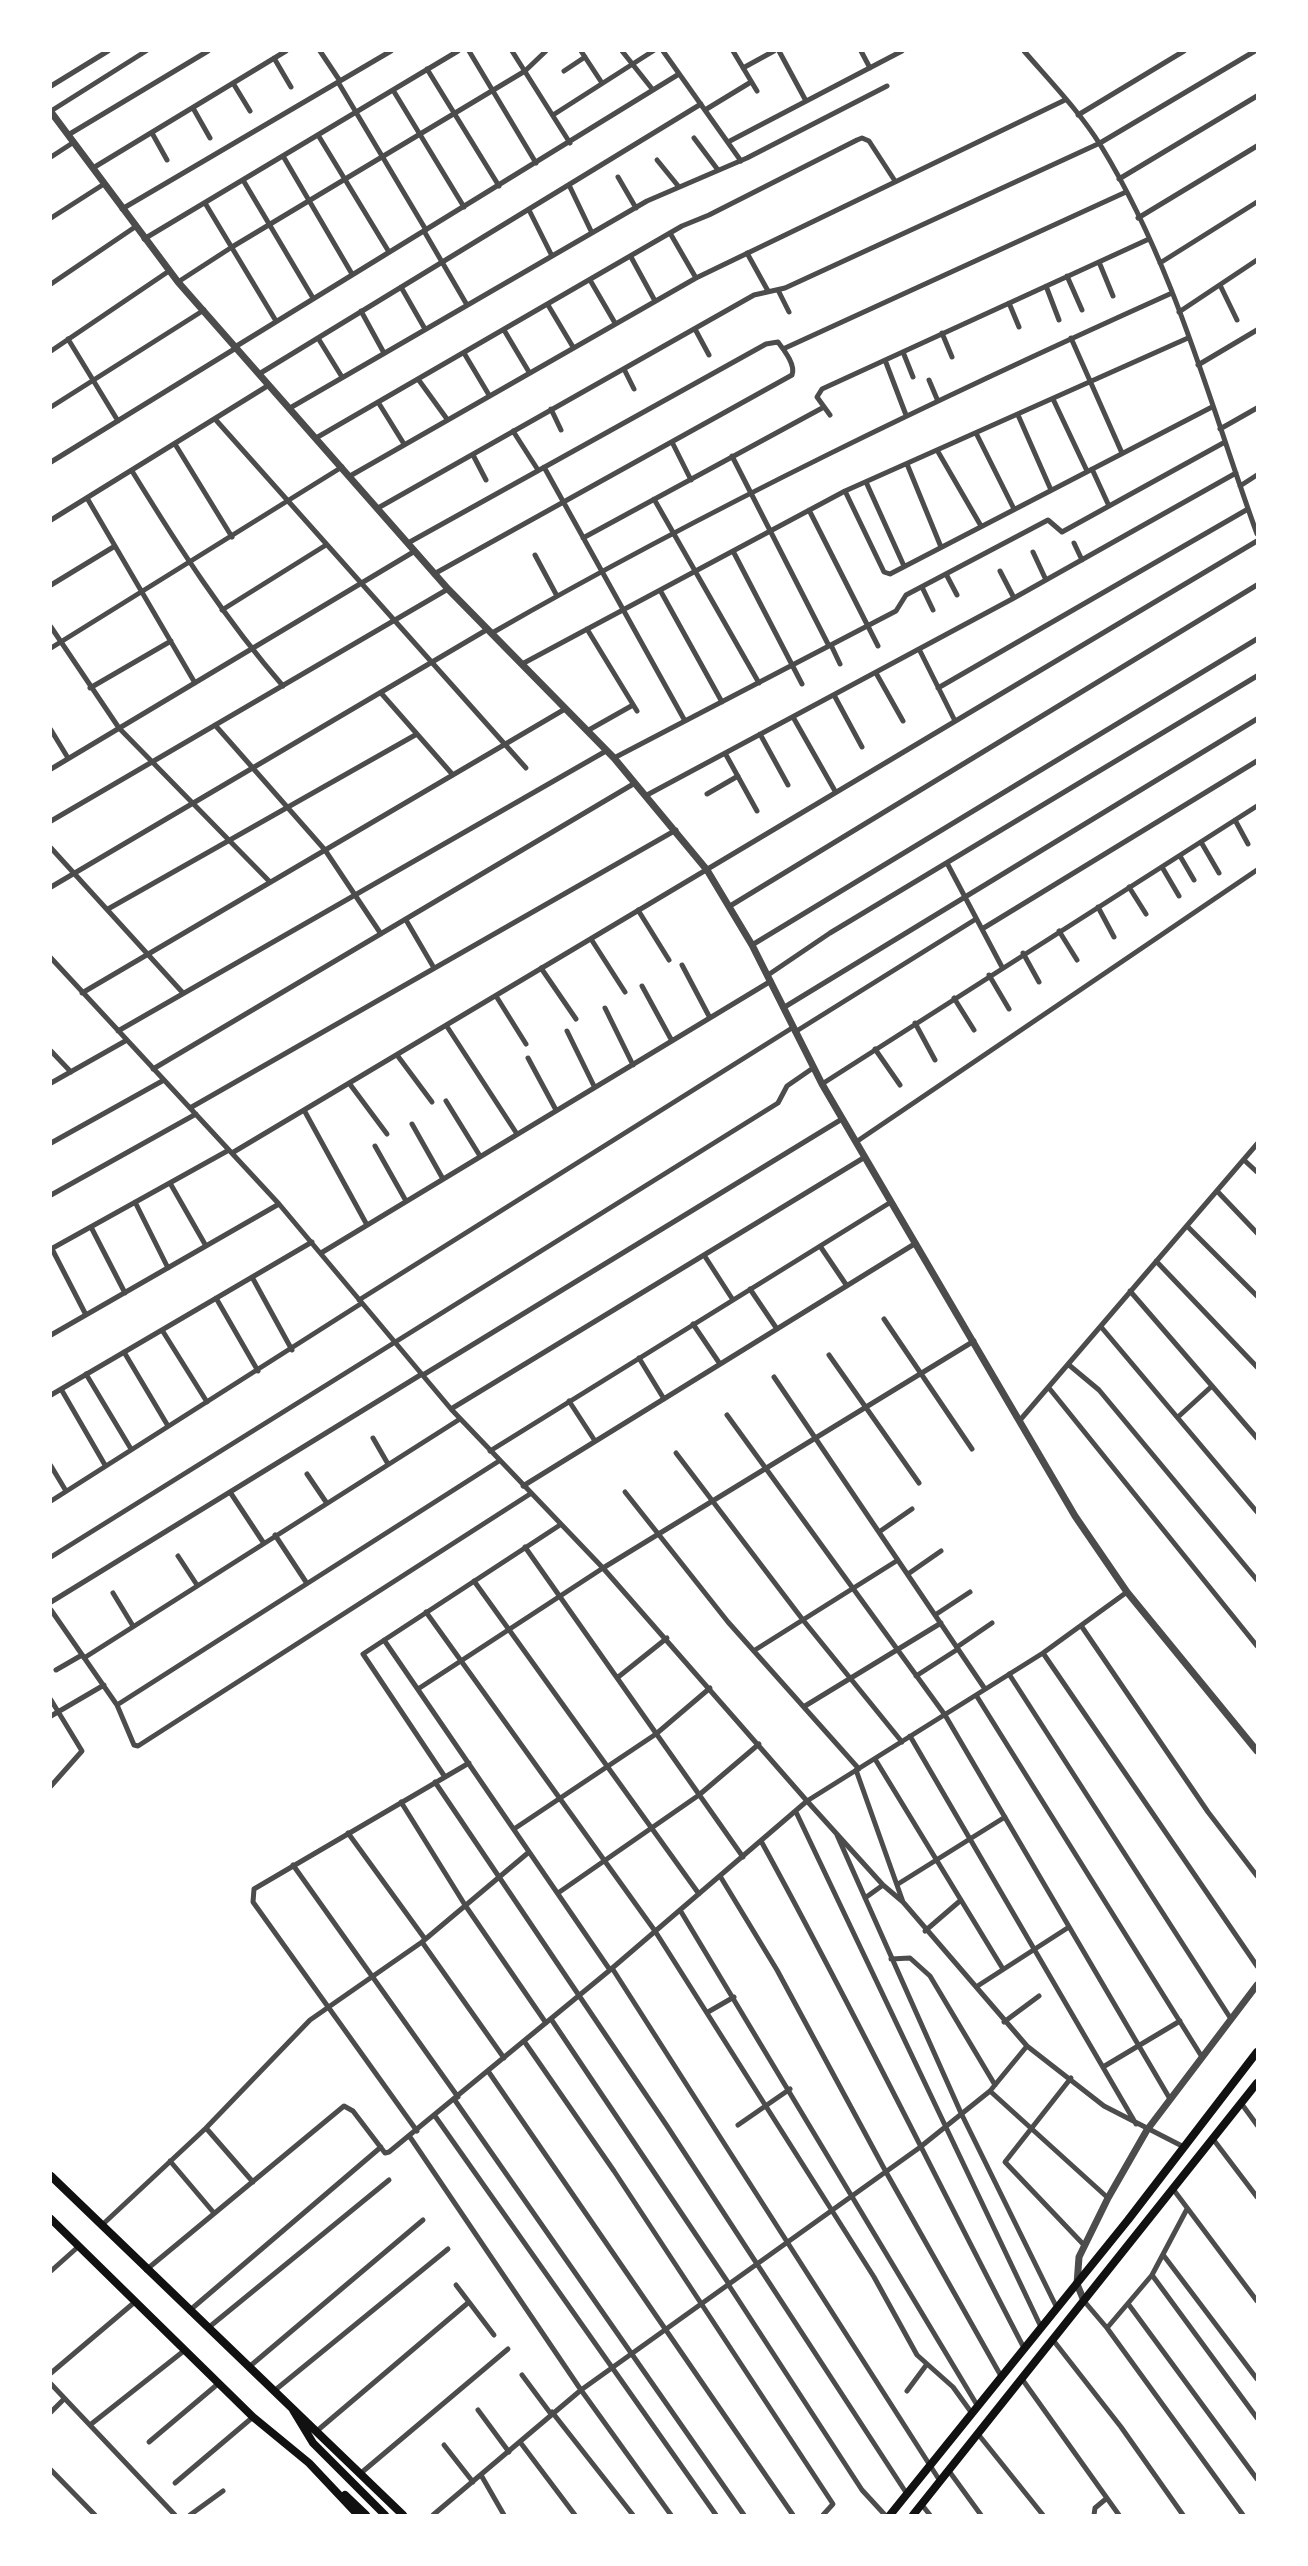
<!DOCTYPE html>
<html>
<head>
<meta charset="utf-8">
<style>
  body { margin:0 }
  #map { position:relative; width:1308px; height:2566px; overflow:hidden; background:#fff; font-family:Rubik,sans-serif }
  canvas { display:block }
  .frame { position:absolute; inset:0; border:52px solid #fff; pointer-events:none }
</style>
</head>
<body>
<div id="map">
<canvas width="1308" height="2566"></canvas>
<div class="frame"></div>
</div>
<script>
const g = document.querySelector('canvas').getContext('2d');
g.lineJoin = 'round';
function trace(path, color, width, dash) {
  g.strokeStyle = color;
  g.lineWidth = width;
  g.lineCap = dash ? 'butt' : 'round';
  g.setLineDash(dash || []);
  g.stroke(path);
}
trace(new Path2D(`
  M320,51L340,81
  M469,51L536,163
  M512,51L570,143
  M581,51L602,83
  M622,51L653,90
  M663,51L741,161
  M733,51L757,91
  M779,51L806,101
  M861,51L870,68
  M1024,51C1050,81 1080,112 1101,146C1174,265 1210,404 1257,534
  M274,58L291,87
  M743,68L774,51
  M427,69L499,186
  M564,71L585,57
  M338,82L426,230
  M233,83L250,111
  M51,86L108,51
  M393,90L464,207
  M193,108L210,138
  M705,110L751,82
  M51,111L146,51
  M553,115L653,51
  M1078,115L1184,51
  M152,133L167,160
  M68,135L208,51
  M318,135L389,252
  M694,138L718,170
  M728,142L902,51
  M283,156L352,274
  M51,157L74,142
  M657,160L679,187
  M93,168L286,51
  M618,177L636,208
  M1119,179L1257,96
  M243,180L313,298
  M569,185L592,233
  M205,203L276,321
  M122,209L391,51
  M529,210L552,256
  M51,218L104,184
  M1138,218L1257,146
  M424,231L467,305
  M670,233L696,278
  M144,239L458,51
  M747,253L768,291
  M631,257L655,301
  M1099,262L1113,296
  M1160,263L1257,202
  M1067,276L1082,310
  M590,280L615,323
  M178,282L232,247L525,71L546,51
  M51,284L135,227
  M1220,285L1237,320
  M1046,286L1059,320
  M401,287L425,329
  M778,290L789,312
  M1009,303L1019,327
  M548,305L573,347
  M361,311L384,353
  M1179,312L1257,260
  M695,329L709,355
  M504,330L529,372
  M942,333L952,357
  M318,338L342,377
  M1071,338L1122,453
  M68,339L118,421
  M235,347L679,74
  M783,349L1126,192
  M51,351L169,271
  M903,352L913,377
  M464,353L489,395
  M885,360L906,415
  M1198,365L1257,330
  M624,369L634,389
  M259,374L701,104
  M418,379L447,419
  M929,380L937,399
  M1053,399L1087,471
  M378,402L404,444
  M51,407L204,310
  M290,408L647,201L747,158L887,86
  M551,409L561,430
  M830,415L817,397L822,389L1149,239
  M1018,415L1051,490
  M215,419L526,768
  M1220,429L1257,408
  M513,431L538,470
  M976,433L1014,509
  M316,438L682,226L709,215L857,140L862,138L869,141L895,181
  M672,442L691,480
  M175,444L232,537
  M937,450L981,526
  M473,455L486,480
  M732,456L829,646
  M51,462L236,348
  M907,464L941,547
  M544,467L685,721
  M1092,469L1109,506
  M132,471C178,546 225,619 283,686
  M350,476L696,278L1065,100
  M866,482L904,566
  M1240,486L1257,475
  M845,491L884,572L890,574L1212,407
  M87,498L195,683
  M654,499L759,683
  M378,508L754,295L785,288L1100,143L1255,51
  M809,510L878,646
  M51,520L269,385
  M583,538L824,407
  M408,543L766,344L778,342C784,350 796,365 792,375L434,574
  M1074,543L1082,560
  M733,551L802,684
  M1033,552L1046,580
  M535,555L557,596
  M1000,571L1014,598
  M946,574L957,595
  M51,585L115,546
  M922,587L933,610
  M660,590L722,702
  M222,610L326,545
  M51,627L119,728L270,882
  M587,629L637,711
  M492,633C713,506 941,397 1172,293
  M831,645L840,664
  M51,648L342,467
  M919,649L955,721
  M522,664L845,491L1188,338
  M876,673L903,721
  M90,688L171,641
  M938,688L1248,509
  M381,693L453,775
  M834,695L862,747
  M793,717L835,791
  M215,725L325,850L381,934
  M51,730L68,758
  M587,731L633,705
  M760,734L788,785
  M725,753L757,811
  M614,758L896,611L906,595L1048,520L1062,532L1225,442
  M51,769L415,551
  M707,794L738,776
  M647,795L1014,598L1236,473
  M1235,820L1248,844
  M51,821L448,589
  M1201,842L1219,873
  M51,848L183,993
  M1180,856L1194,880
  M947,863L1002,967
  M1162,867L1179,896
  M51,887L488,629
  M1129,887L1146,914
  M730,906L1257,585
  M1098,907L1114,937
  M108,909L417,734
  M638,910L669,960
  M406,920L434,968
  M982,929L1257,761
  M1059,931L1077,960
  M591,939L625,992
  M752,945L1257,639
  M1023,953L1039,982
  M51,958L279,1204L451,1409L603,1568L807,1801L883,1885L903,1902L1027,2046L1104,2106L1182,2146
  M682,965L710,1018
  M541,968L576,1019
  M768,975L830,933L1257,676
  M989,975L1009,1009
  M642,986L672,1041
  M82,993L565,709
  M496,996L526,1044
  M954,998L974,1030
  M605,1008L633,1065
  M783,1008L1257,719
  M915,1023L935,1060
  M446,1025L517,1134
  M118,1031L606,751
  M567,1031L594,1086
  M795,1032L976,919
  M875,1049L900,1085
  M51,1051L71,1072
  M397,1055L432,1102
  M528,1058L556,1110
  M153,1069L635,783
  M51,1083L127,1040
  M349,1083L387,1134
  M822,1084L1257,806
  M446,1101L480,1156
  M190,1108L676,830
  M304,1110L367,1225
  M412,1124L443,1179
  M856,1142L1257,870
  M51,1143L164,1080
  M375,1146L406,1201
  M232,1153L1257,541
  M1244,1160L1257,1172
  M170,1183L206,1246
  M1217,1191L1257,1233
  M51,1195L196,1114
  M135,1202L168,1268
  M1187,1226L1257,1296
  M91,1227L125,1293
  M820,1246L847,1286
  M51,1249L229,1150
  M52,1249L86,1315
  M321,1253L771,981
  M704,1255L733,1300
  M1156,1261L1257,1367
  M252,1277L292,1350
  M750,1289L777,1329
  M1130,1291L1257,1438
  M216,1298L258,1371
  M359,1300L792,1028
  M884,1319L972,1449
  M693,1324L720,1364
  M1102,1328L1257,1512
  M162,1330L207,1402
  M51,1335L279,1204
  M124,1352L168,1426
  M829,1355L919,1483
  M639,1358L664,1399
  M1069,1365L1099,1390L1257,1580
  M86,1374L131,1449
  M423,1375L842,1119
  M774,1377L985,1689
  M1049,1388L1257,1646
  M61,1389L105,1465
  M51,1395L312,1242
  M569,1401L595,1441
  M451,1409L865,1157
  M727,1415L945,1715L1170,2099
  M1178,1417L1212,1386
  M1021,1419L1257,1144
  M373,1438L388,1464
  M490,1451L891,1202
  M676,1453L803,1620L902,1742
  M51,1466L66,1491
  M307,1474L326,1502
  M523,1486L916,1243
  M230,1492L263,1542
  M625,1492L728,1622L859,1769
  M51,1501L362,1303
  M879,1532L912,1509
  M275,1535L306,1582
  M525,1547L743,1857
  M178,1556L197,1585
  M51,1557L778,1103L787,1086L813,1068
  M908,1574L941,1551
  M474,1581L699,1894
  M113,1593L133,1626
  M51,1602L422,1374
  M51,1610L117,1705L134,1745L138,1746L530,1494
  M426,1612L655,1931L874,2277L917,2355L953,2387L971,2412
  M935,1615L970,1592
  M1082,1627L1208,1812L1257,1876
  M384,1640L610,1970
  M957,1647L992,1623
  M755,1650L898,1560
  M1043,1653L1257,1966
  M84,1658L460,1419
  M56,1670L82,1655
  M1009,1674L1231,2019
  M916,1676L958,1649
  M617,1678L667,1638
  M418,1689L603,1568L974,1341
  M976,1695L1202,2057
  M51,1700L82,1751L51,1786
  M117,1705L499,1461
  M805,1706L941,1623
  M51,1716L104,1685
  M910,1736L1136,2124
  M875,1759L1003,1969
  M856,1770L903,1902
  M445,1777L363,1654L560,1525
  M435,1782L667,2126L907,2494
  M401,1802L465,1905L546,2023
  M796,1812L1041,2327
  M514,1829L656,1734L710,1688
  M348,1833L425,1939
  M837,1835L961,2113L1057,2308
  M761,1841C853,2008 936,2179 1024,2348
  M293,1865L458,2097
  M720,1876L777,1970L886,2172L1001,2376
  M898,1884L1005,1817
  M558,1893L699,1795L759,1744
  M865,1898L883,1885
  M680,1910L977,2405
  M925,1931L961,1900
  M422,1942L504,2058
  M891,1959L910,1958L930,1976L995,2085
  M612,1968L940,2481
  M976,1987L1069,1927
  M708,2012L734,1997
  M551,2019L729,2284
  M1004,2022L1039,1996
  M524,2041L614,2171L833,2504L823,2515
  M1103,2067L1180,2021
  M488,2071L793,2515
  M1071,2078L1005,2162L1083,2244
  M990,2091L1108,2198
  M454,2099L744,2515
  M1241,2103L1257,2125
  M435,2116L716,2515
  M738,2125L790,2089
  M206,2128L253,2182
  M417,2131L253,1902L254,1889L469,1763
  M410,2137L581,2390L671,2515
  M1213,2139L1257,2197
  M170,2161L214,2213
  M1173,2189L1257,2301
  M101,2226L206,2128L310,2020L422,1942L529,1852
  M1164,2256L1257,2379
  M146,2270L344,2106L353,2111L385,2153L389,2152L610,1970L807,1801L1043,1653L1127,1592
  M51,2271L79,2246
  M1152,2275L1257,2418
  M728,2284L862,2490L885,2515
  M456,2285L494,2335
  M1084,2301L1107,2328L1243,2515
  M1129,2305L1257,2479
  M189,2311L381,2147
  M208,2328L389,2180
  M1107,2328L1152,2275L1187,2209
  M1053,2340L1121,2427L1183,2515
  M249,2367L423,2220
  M51,2373L136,2301
  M522,2375L551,2414
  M1022,2379L1119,2515
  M51,2384L175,2515
  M274,2391L448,2249
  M907,2391L927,2364
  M478,2410L509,2452
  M51,2412L64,2399
  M552,2412L633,2515
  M90,2425L185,2350
  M318,2430L469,2302
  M978,2434L1043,2515
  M149,2442L219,2383
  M520,2442L575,2515
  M444,2445L473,2482
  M51,2470L95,2515
  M949,2471L981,2515
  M361,2473L508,2349
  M481,2475L504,2515
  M175,2483L253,2417
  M922,2505L930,2515
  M190,2515L223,2491
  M433,2515L581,2390L919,2148L990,2091L1027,2046
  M1094,2515L1095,2508L1107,2498`), '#4c4c4c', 5);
trace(new Path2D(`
  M51,112L178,282L448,589L614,758L707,870L752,945L822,1084L1075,1516L1127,1592L1257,1751
  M1084,2301L1077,2284L1079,2257L1108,2198L1147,2130L1257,1985`), '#4c4c4c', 7);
trace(new Path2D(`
  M51,2176L403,2515
  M51,2219L253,2417L309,2463L358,2515
  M293,2410L313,2443L385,2515
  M345,2495L366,2515
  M890,2515L1128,2220L1257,2052
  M913,2515L1257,2083`), '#111', 8);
</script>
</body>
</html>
